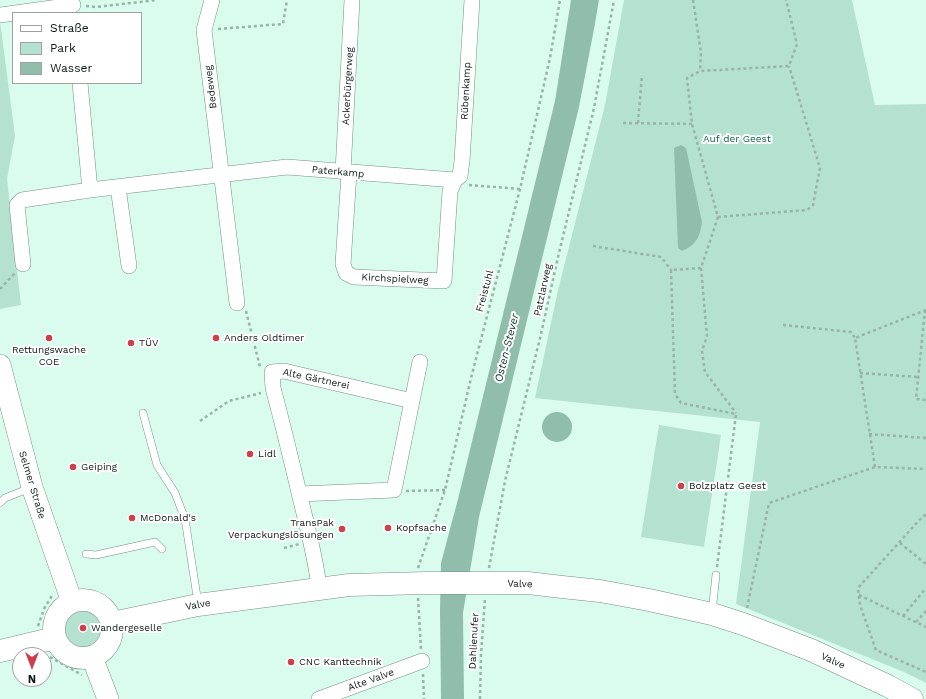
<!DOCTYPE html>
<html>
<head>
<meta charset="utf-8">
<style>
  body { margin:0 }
  #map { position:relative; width:926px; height:699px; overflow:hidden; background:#dafcee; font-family:"Work Sans",sans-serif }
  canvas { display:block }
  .legend { position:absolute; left:12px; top:12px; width:130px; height:72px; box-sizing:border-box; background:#fff; border:1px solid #9ea3a1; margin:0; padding:5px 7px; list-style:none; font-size:12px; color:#0d1914 }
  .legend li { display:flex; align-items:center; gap:8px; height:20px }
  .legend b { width:20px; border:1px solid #9ea3a1 }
  .north { position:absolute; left:12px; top:647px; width:40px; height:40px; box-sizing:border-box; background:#fff; border:1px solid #9ea3a1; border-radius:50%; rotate:180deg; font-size:11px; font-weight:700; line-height:16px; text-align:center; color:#0d1914 }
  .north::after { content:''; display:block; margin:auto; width:14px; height:18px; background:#ce3e4d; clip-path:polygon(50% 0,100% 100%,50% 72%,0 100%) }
</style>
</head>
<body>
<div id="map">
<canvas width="926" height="699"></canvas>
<ul class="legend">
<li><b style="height:5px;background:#fff"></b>Straße</li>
<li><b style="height:11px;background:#b5e2d0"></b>Park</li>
<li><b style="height:11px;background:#90bdac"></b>Wasser</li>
</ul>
<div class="north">N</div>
</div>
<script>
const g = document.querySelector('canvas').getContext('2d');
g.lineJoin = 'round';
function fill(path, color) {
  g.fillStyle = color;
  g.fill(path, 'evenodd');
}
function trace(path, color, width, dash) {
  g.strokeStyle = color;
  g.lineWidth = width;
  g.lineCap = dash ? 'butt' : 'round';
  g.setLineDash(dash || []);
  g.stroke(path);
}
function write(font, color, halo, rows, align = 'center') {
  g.font = font + ' "Work Sans",sans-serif';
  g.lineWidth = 4;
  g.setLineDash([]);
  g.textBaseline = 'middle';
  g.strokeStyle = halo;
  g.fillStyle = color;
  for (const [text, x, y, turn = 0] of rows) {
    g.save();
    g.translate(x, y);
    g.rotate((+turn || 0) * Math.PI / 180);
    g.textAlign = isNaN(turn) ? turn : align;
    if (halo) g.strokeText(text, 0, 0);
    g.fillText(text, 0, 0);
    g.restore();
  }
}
fill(new Path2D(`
  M624,0H852L875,105L926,104V683L904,672L736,604L760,422L535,398L558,290L605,105Z
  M0,21L15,136L7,179L21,305L0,309Z
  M659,425L721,435L704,547L641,537Z
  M62 629a21 21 0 1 1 42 0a21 21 0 1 1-42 0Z`), '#b5e2d0');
fill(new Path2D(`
  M571,0H599L594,29L579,107L479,517L463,613L464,699H441L440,611L441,563L458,499L555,101Z
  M681,145L686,148L702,222C700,237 696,245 682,251L678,248L674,148Z
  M542 427a15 15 0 1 1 30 0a15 15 0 1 1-30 0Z`), '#90bdac');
const lane = new Path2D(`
  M143,413L157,465L175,493L185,519L198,603
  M0,503L5,498L30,488
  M86,554L96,555L155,542L162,549
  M712,612L716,575`);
const street = new Path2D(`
  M212,0L204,30L237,303
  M0,15L73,5
  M80,83L90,190L287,167L455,180
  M343,172L352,0
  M349,173L343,264L346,273L354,277L444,281L450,191L455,180L460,176L462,161L472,0
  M118,187L129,266
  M23,264L17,205L22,200L90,190
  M412,401L420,362
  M299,494L394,490L412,401L284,371L272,372L273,388C283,425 292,463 301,501C308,530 316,559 319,588
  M319,699L422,661`);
const secondary = new Path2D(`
  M0,365L32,487L72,602
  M92,657L108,699`);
const primary = new Path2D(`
  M54 629a29 29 0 1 1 58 0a29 29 0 1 1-58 0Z
  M112,623L198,605L349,585L426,583H528L562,587L600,591L649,600L712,614L743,624L811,650L888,686L912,699
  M0,651L55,638`);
trace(lane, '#719084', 8);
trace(street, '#719084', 16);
trace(secondary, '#719084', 22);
trace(primary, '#719084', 23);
trace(new Path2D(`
  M693,0L701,53L700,71
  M86,6L96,7L157,0
  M218,29L283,24L287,0
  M623,123L692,124
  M638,123L642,75
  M469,185L520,189
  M718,217L807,210L813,205L820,168L789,66
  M593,246L661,257L671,270
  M701,268L707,336L702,351L705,372L736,413
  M0,289L15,273
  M925,310L916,399L926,400
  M246,311L260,367
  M783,325L851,332L855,338
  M860,373L918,377
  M200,421L229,401L261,393
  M869,434L926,438
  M875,467L855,338L926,310
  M406,491L445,490
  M926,515L923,516L858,588L860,605L876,650L926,672
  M900,543L926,564
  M284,548L299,544
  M717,567L736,414L681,403L675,394L671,270L701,268L718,217L692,124L687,78L700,71L789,66L797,44L786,0
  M418,568L445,490L472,374L520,189L550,58L560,0
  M489,568L505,481L541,334L558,257L594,108L614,0
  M859,595L926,627
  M418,598L421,649
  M747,608L769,503L875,467L926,469
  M903,616L926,588
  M916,622L926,611
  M38,626L44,609L53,594
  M50,657L82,675
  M423,674L424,699
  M480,699L481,655L485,598`), '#98b3a8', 2.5, [3, 3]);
trace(lane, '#fff', 7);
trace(street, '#fff', 15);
trace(secondary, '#fff', 21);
trace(primary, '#fff', 22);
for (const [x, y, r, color] of [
  [49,338,4,"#ce3e4d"],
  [216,338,4,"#ce3e4d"],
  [131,343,4,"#ce3e4d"],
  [250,454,4,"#ce3e4d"],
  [73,467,4,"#ce3e4d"],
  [681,486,4,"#ce3e4d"],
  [132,518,4,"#ce3e4d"],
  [388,528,4,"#ce3e4d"],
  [342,529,4,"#ce3e4d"],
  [83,628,4,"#ce3e4d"],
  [291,662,4,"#ce3e4d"]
]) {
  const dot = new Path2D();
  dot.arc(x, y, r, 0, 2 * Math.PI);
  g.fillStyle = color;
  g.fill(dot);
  trace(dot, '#fff', 1.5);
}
write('10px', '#0d1914', '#fff', [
  ["Ackerbürgerweg",348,86,-87],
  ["Bedeweg",211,87,-97],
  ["Rübenkamp",466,91,-87],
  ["Paterkamp",338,172,5],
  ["Kirchspielweg",395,279,3],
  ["Patzlarweg",543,290,-78],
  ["Freistuhl",485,291,-75],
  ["Alte Gärtnerei",316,379,12],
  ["Selmer Straße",32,485,73],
  ["Valve",520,584,2],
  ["Valve",198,605,-10],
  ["Dahlienufer",474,641,-87],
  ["Valve",833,661,25],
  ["Alte Valve",371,680,-20]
]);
write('10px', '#11634d', '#fff', [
  ["Auf der Geest",737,139]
]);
write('10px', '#0d1914', '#fff', [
  ["Anders Oldtimer",224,338],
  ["TÜV",139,343],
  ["Rettungswache",49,350,"center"],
  ["COE",49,362,"center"],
  ["Lidl",258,454],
  ["Geiping",81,467],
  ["Bolzplatz Geest",689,486],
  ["McDonald's",140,518],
  ["TransPak",334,523,"right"],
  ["Verpackungslösungen",334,535,"right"],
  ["Kopfsache",396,528],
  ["Wandergeselle",91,628],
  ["CNC Kanttechnik",299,662]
], 'left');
write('italic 11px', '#0d3529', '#fff', [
  ["Osten-Stever",507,348,-76]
]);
</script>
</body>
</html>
